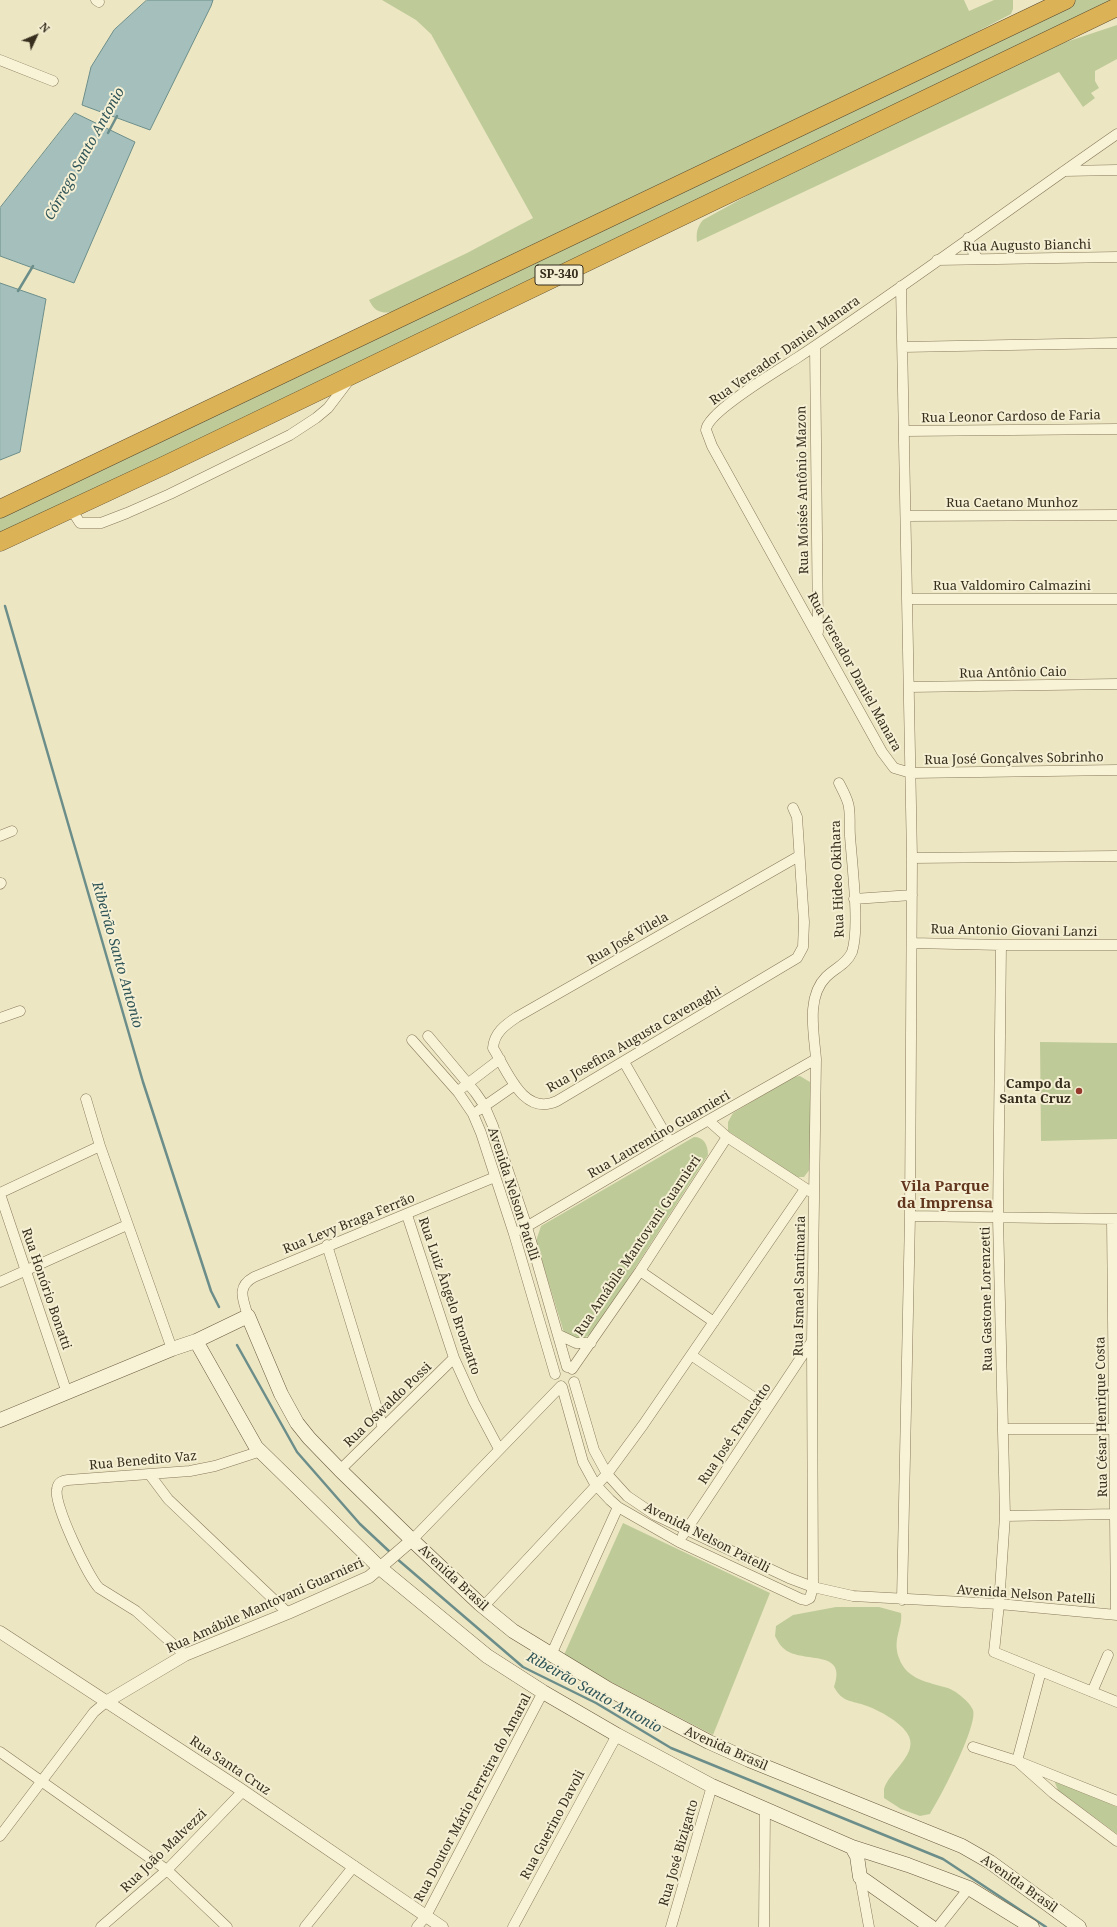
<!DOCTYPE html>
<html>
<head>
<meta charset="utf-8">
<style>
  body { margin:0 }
  #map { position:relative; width:1117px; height:1927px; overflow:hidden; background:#ede6c3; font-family:"Noto Serif",serif }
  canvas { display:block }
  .north { position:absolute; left:16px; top:16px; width:40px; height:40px; -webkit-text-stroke:3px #f5efd3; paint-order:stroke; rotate:46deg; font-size:11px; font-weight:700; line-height:16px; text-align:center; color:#372e1e }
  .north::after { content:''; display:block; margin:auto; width:14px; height:18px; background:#372e1e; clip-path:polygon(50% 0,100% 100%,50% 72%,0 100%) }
</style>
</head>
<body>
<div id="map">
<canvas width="1117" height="1927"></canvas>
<div class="north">N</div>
</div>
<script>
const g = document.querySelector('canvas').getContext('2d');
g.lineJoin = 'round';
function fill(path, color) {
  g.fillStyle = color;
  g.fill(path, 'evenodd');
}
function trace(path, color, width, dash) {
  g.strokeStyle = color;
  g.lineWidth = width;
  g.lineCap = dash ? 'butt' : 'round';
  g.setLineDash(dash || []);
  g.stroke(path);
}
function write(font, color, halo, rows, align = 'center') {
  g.font = font + ' "Noto Serif",serif';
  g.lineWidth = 4;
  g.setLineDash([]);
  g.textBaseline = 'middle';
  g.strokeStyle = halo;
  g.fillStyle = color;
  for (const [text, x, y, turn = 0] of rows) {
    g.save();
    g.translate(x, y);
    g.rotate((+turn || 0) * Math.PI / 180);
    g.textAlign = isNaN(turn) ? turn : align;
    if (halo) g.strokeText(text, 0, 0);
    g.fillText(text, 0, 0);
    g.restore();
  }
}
fill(new Path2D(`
  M382,0H964L969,11L994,0H1013V9L1011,14L965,38L393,312C381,314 374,311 369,300L467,253L533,218L431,34L416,20Z
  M1076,0H1117L0,537V514Z
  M1117,25V59L1095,71V81L1099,88L1091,93L1095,98L1083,107L1059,72L697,242C696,233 697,227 703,220L759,189L1003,70L1063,43Z
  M1040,1042L1117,1043V1139L1041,1141Z
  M800,1076L810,1082L811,1088L810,1169L804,1177H797L728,1131V1122L733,1113L793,1077Z
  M694,1137C704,1137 708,1145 708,1155L593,1333L577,1342L564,1333L536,1241L541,1226Z
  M623,1523L770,1593L713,1735L563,1657Z
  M836,1607H879L901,1613C903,1628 892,1639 899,1658C907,1680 928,1682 948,1688C956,1691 970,1702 973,1710C978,1726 940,1798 930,1814L920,1816L901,1809L884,1798C884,1795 884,1792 884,1789C889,1771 921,1753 907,1733C899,1721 880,1711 867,1706C851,1700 843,1703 834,1687C847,1651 809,1662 789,1652C782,1649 778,1642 775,1636L776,1626L793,1615Z
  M1053,1778L1117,1807V1834L1058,1790Z`), '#becb98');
const water = new Path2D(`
  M147,0H213L211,6L150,130L82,105L91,67L114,30Z
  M75,113L135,142L74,283L0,256V208Z
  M0,283L46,299L20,452L0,460Z`);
fill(water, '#a5c0bc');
trace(water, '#6c8e8a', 1);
trace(new Path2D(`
  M108,133L117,116
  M18,291L33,266
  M5,606L143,1082L211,1291L219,1307
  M237,1345L297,1452L360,1524L391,1553
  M396,1558L523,1667L596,1703L671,1748L943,1859L1046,1927`), '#6c8e8a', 2.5);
const minor = new Path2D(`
  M96,0L99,2
  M0,60L53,81
  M1117,134C1010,208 906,286 797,358C780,369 707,412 706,430L712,446L882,752L894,768L911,773L1117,770
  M1064,171L1117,170
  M968,238L972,250L978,259
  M937,260L1117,257
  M901,286L912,858L910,1216L902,1600
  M815,346L818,632
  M903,347L1117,343
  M905,431L1117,429
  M71,509L80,523H101L127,513L170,494L290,435L316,418L328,408L350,379
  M906,516L1117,515
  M907,599H1117
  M909,687L1117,684
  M793,808L797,817L804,922L803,947L797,958L557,1101C523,1117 507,1070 493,1048C494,1033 505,1025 517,1017L799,856
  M0,836L12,831
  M912,858L1117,856
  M0,884L1,883
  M854,899L912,895
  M912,943L1001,945H1117
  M1001,945L998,1218L1005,1516L999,1604L994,1652L1117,1702
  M0,1018L20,1011
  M428,1036L475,1092L484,1105L493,1126L527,1227L567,1367
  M412,1040L458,1092L473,1114L481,1133L514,1234L555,1374
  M624,1062L670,1142
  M462,1088L500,1059
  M479,1110L515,1085
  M709,1121L727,1137L811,1192
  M100,1146L172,1349
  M0,1193L100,1146L86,1099
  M0,1194L67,1393
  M407,1215L454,1358L474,1402L499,1449
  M910,1216L1117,1219
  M1112,1219L1116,1615
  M521,1230L670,1142L816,1059
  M327,1245L383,1428
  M640,1271L714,1322
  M0,1282L127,1225
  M248,1316C243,1299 236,1287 254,1277L495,1177
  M559,1335L576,1343H591
  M691,1355L768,1407
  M572,1369L640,1271L727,1137
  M574,1382L594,1450L607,1474L627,1496L655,1515L789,1578L813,1587L853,1596L999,1604L1117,1615
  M562,1387L583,1462L595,1484L610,1500L618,1507L679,1542L801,1599L806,1600L810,1598L813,1587L812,1341L816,1059C814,1033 806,997 826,977C835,968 847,964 852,952C860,928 852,864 850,836C849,826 851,812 848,803C846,796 842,789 839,783
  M1003,1429H1114
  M340,1470L454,1358
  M150,1475L168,1499L288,1613
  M1005,1516L1116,1514
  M683,1535L812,1341
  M412,1540L561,1386
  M483,1607L607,1474L643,1425L805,1189
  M185,1655L136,1611L99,1588C88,1576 53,1504 57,1489C58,1482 62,1481 68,1480L190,1471L215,1466L261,1451
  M551,1655L618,1507
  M1041,1671L1017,1761L1117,1801
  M1092,1692L1108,1655
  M973,1747L1017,1761L1053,1793L1117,1841
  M0,1752L167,1870L227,1927
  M0,1836L94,1712L106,1702
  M860,1877L869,1927
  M101,1927L167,1870L243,1791
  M305,1927L354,1866
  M417,1927L426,1916L543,1692
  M513,1927L617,1735
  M671,1927L712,1786
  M764,1927L765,1809
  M938,1927L969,1888`);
const tertiary = new Path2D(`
  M0,1632L240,1789L442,1927
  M106,1702L185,1655L288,1613L369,1577L412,1540`);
const secondary = new Path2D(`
  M196,1341L256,1447L380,1568L487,1656L543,1692L617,1735L712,1786L852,1847L908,1865L969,1888L1032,1927
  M0,1420L172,1349L196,1341L248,1316L281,1394L297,1423L309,1438L340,1470L412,1540L480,1604L513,1631L608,1689L709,1742L749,1760L962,1846L990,1862L1079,1927
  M852,1847L857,1856L860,1877L931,1927`);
const motorway = new Path2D(`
  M0,509L1066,0
  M0,542L163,466L1117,7`);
trace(minor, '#87785a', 11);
trace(tertiary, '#87785a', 13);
trace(secondary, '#69593e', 15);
trace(motorway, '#55462f', 19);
trace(minor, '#f8f3d6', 10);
trace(tertiary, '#f8f3d6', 12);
trace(secondary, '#f8f3d6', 14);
trace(motorway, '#dbb256', 18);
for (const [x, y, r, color] of [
  [1079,1091,4,"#95392c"]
]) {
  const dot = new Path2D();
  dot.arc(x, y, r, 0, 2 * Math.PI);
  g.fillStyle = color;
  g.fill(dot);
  trace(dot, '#f5efd3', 1.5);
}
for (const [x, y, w] of [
  [559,275,48]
]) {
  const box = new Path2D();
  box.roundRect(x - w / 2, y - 10, w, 20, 3);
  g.fillStyle = '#f5efd3';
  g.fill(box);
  trace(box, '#372e1e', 1);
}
write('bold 12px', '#372e1e', null, [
  ["SP-340",559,275]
]);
write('13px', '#372e1e', '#f5efd3', [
  ["Rua Augusto Bianchi",1027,246,-1],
  ["Rua Vereador Daniel Manara",785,351,-35],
  ["Rua Leonor Cardoso de Faria",1011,417,-1],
  ["Rua Moisés Antônio Mazon",803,490,-91],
  ["Rua Caetano Munhoz",1012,503],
  ["Rua Valdomiro Calmazini",1012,586],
  ["Rua Vereador Daniel Manara",854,672,61],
  ["Rua Antônio Caio",1013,673,-1],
  ["Rua José Gonçalves Sobrinho",1014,759,-1],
  ["Rua Hideo Okihara",838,879,-92],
  ["Rua Antonio Giovani Lanzi",1014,931,1],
  ["Rua José Vilela",628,939,-30],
  ["Rua Josefina Augusta Cavenaghi",634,1040,-30],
  ["Rua Laurentino Guarnieri",659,1135,-30],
  ["Avenida Nelson Patelli",513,1194,72],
  ["Rua Levy Braga Ferrão",349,1224,-22],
  ["Rua Amábile Mantovani Guarnieri",638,1246,-56],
  ["Rua Ismael Santimaria",800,1286,-89],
  ["Rua Honório Bonatti",46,1289,71],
  ["Rua Luiz Ângelo Bronzatto",449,1296,71],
  ["Rua Gastone Lorenzetti",987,1299,-91],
  ["Rua Oswaldo Possi",388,1405,-44],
  ["Rua César Henrique Costa",1102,1417,-91],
  ["Rua José. Francatto",735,1434,-56],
  ["Rua Benedito Vaz",143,1461,-5],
  ["Avenida Nelson Patelli",707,1538,27],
  ["Avenida Brasil",453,1578,43],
  ["Avenida Nelson Patelli",1026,1595,4],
  ["Rua Amábile Mantovani Guarnieri",265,1606,-24],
  ["Avenida Brasil",726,1749,24],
  ["Rua Santa Cruz",230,1766,34],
  ["Rua Doutor Mário Ferreira do Amaral",473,1798,-62],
  ["Rua Guerino Davoli",553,1825,-62],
  ["Rua João Malvezzi",164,1851,-44],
  ["Rua José Bizigatto",679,1853,-74],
  ["Avenida Brasil",1019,1884,35]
]);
write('bold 13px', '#372e1e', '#f5efd3', [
  ["Campo da",1071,1084],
  ["Santa Cruz",1071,1099]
], 'right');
write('italic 14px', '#2e5457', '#f5efd3', [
  ["Córrego Santo Antonio",85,154,-61],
  ["Ribeirão Santo Antonio",117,955,74],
  ["Ribeirão Santo Antonio",594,1693,29]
]);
write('bold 15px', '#63361e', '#f5efd3', [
  ["Vila Parque",945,1187],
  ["da Imprensa",945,1204]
]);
</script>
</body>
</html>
